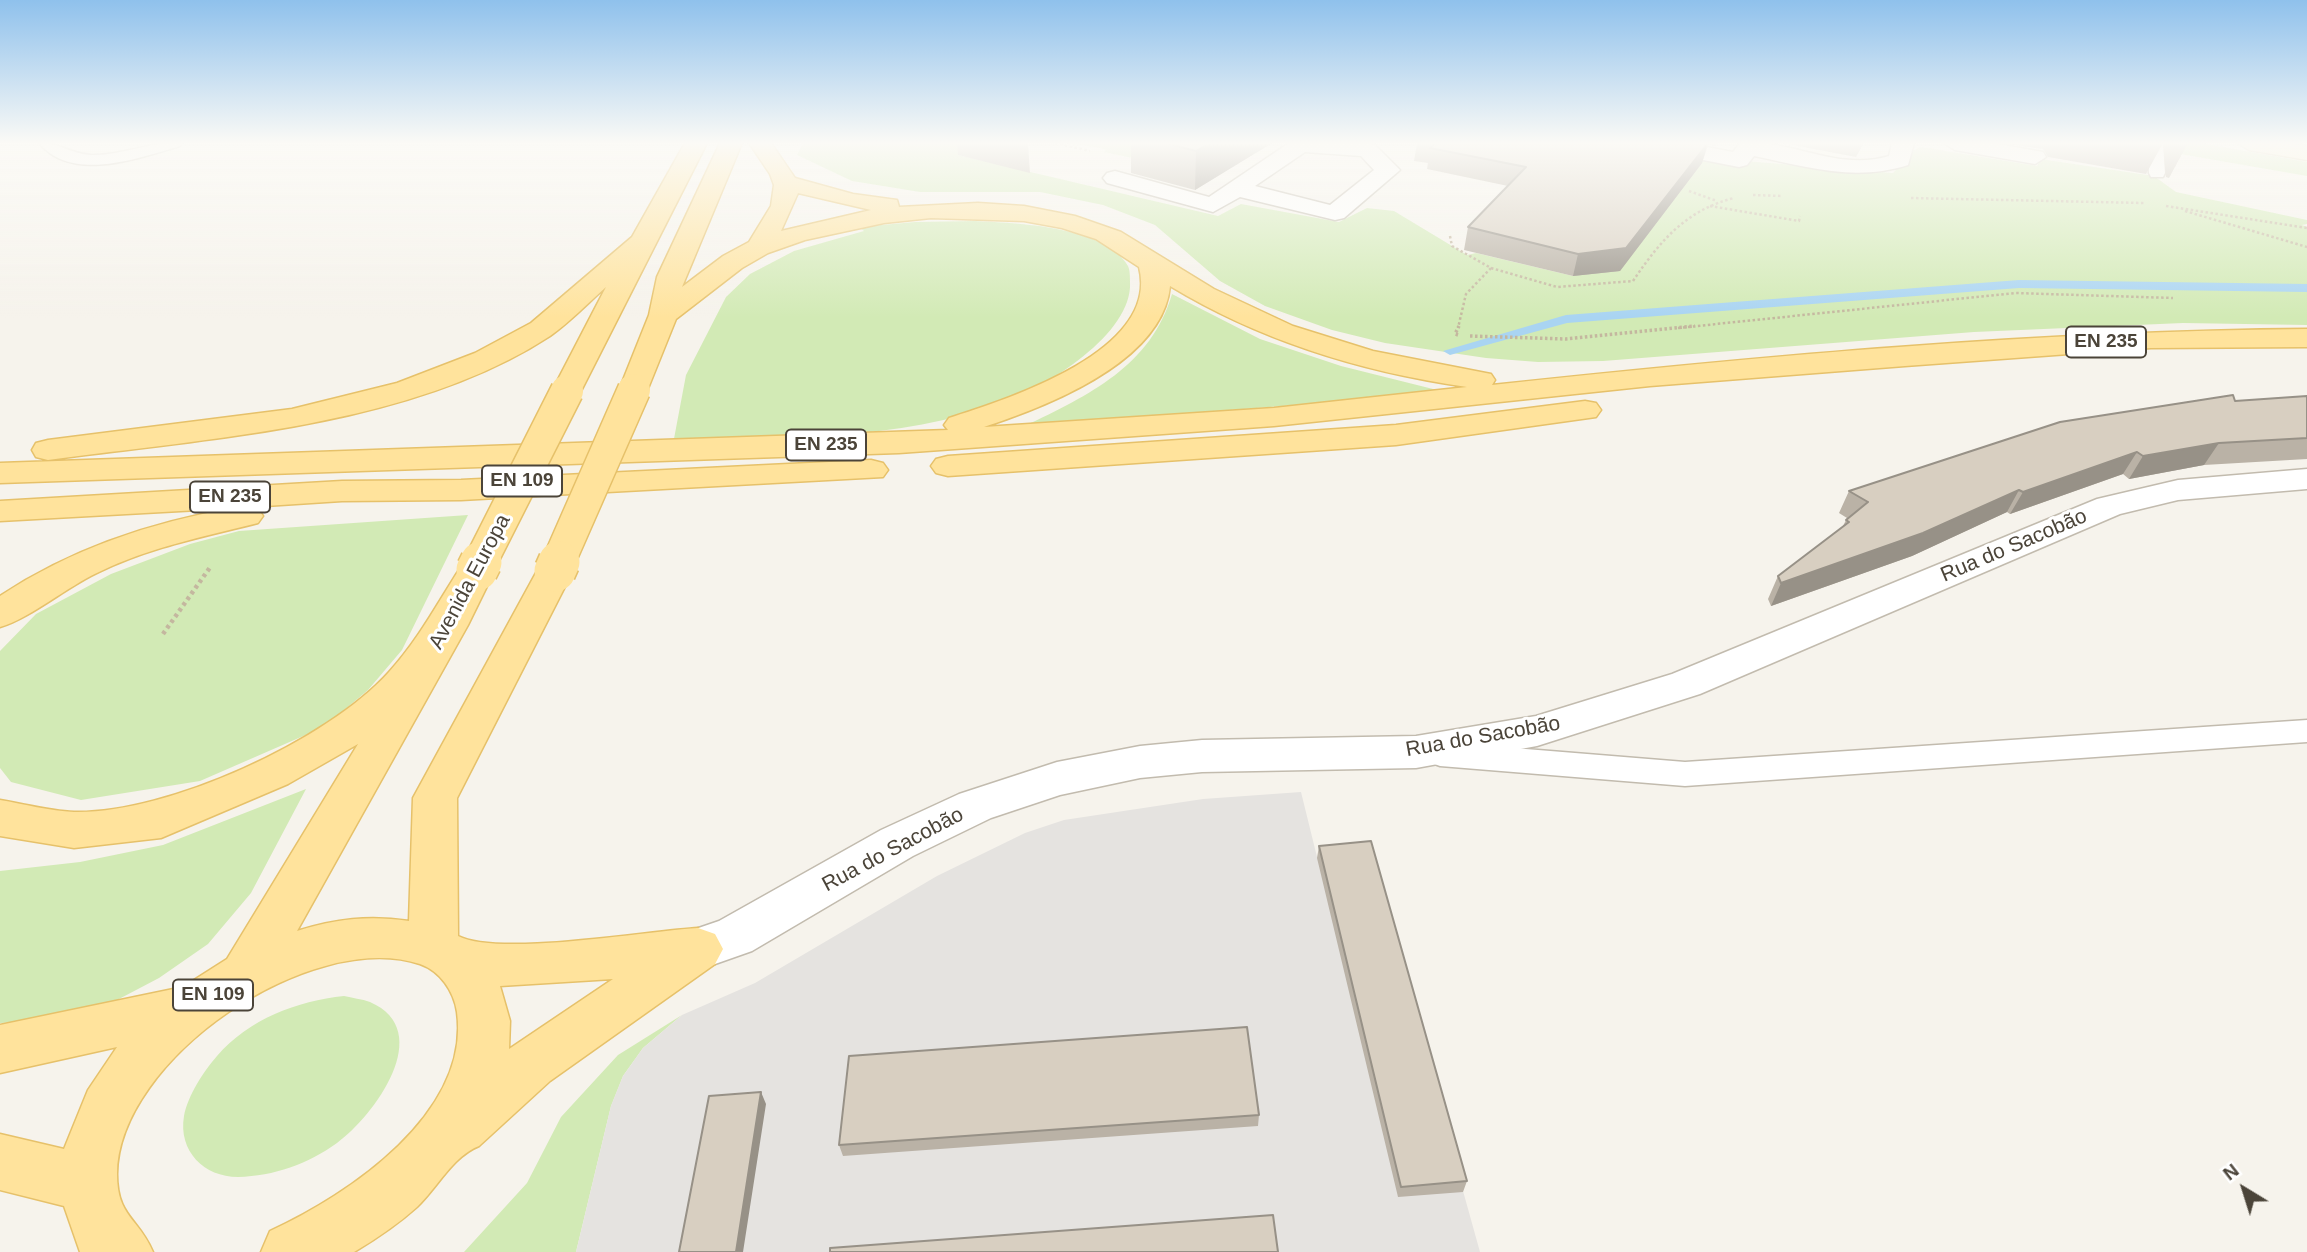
<!DOCTYPE html>
<html>
<head>
<meta charset="utf-8">
<style>
  body { margin:0 }
  #map { position:relative; width:2307px; height:1252px; overflow:hidden; background:#f6f3ec; font-family:Helvetica,sans-serif }
  canvas { display:block }
  .north { position:absolute; left:2209px; top:1154px; width:70px; height:70px; -webkit-text-stroke:5px #fff; paint-order:stroke; rotate:322deg; font-size:19px; font-weight:700; line-height:28px; text-align:center; color:#4b4439 }
  .north::after { content:''; display:block; margin:auto; width:24px; height:32px; background:#4b4439; clip-path:polygon(50% 0,100% 100%,50% 72%,0 100%) }
</style>
</head>
<body>
<div id="map">
<canvas width="2307" height="1252"></canvas>
<div class="north">N</div>
</div>
<script>
const g = document.querySelector('canvas').getContext('2d');
g.lineJoin = 'round';
function fill(path, color) {
  g.fillStyle = color;
  g.fill(path, 'evenodd');
}
function trace(path, color, width, dash) {
  g.strokeStyle = color;
  g.lineWidth = width;
  g.lineCap = dash ? 'butt' : 'round';
  g.setLineDash(dash || []);
  g.stroke(path);
}
function write(font, color, halo, rows, align = 'center') {
  g.font = font + ' Helvetica,sans-serif';
  g.lineWidth = 6;
  g.setLineDash([]);
  g.textBaseline = 'middle';
  g.strokeStyle = halo;
  g.fillStyle = color;
  for (const [text, x, y, turn = 0] of rows) {
    g.save();
    g.translate(x, y);
    g.rotate((+turn || 0) * Math.PI / 180);
    g.textAlign = isNaN(turn) ? turn : align;
    if (halo) g.strokeText(text, 0, 0);
    g.fillText(text, 0, 0);
    g.restore();
  }
}
fill(new Path2D(`
  M803,143H959L958,155L1218,216L1241,204L1339,222L1367,208L1394,211L1467,255L1476,253L1573,276L1647,153L1893,173L1913,150L1922,147L2037,166L2041,159L2154,176L2176,192L2307,220V224L2302,225L2307,227V325L2183,323L1974,332L1603,361L1538,362L1486,358L1385,343L1332,330L1265,306L1220,281L1155,225L1103,205L1040,192H920L852,181L797,155Z
  M1066,143H1170L1142,160L1104,152L1106,150C1094,145 1080,146 1066,143Z
  M2158,143H2201L2307,162V176L2157,150Z
  M975,221C1015,223 1106,226 1128,266C1130,270 1130,277 1130,282C1133,334 1046,387 1002,403C898,441 782,437 673,444L686,375L726,297L750,274L794,251L864,231L859,227L915,222Z
  M1172,294L1260,339L1341,366L1449,393L1025,426C1089,395 1151,366 1172,294Z
  M468,515L402,650L368,690L324,727L200,781L81,800L11,782L0,768V651L36,614L111,574L190,544L239,531Z
  M306,789L251,893L208,944L159,978L98,1010L40,1021L0,1023V871L80,862L163,845Z
  M344,996C352,998 362,999 370,1002C437,1031 374,1116 337,1143C308,1164 274,1176 238,1177C204,1177 178,1151 184,1116C188,1095 204,1071 217,1056C249,1019 297,1001 344,996Z
  M682,1015L643,1048L623,1076L611,1106L576,1252H464L527,1183L561,1117L618,1055Z`), '#d2eab5');
fill(new Path2D(`
  M1301,792L1317,857L1369,853L1480,1252H576L611,1106L623,1076L643,1048L682,1015L755,983L937,876L1025,833L1064,820L1203,799Z`), '#e5e3e0');
fill(new Path2D(`
  M2019,280L2307,284V292L2019,288L1567,323L1450,355L1443,351L1566,315Z`), '#a9d4f2');
const lane = new Path2D(`
  M39,143C58,142 71,154 91,155C122,156 151,141 182,143L180,146C139,158 72,183 39,143Z
  M2147,143H2163L2165,173L2163,177H2151L2149,173Z
  M2307,720V742L1685,786L1440,766L1429,762L1424,754L1429,746L1440,742L1685,762Z`);
const street = new Path2D(`
  M1289,143H1367L1375,145L1400,170L1344,218L1335,220L1240,197L1213,212L1107,183L1103,178L1107,173L1115,171L1209,197ZM1305,152L1361,156L1374,170L1330,205L1255,186Z
  M1641,143H1685L1733,152L1740,143C1790,138 1837,172 1889,156L1892,143H1914L1908,165C1855,182 1807,167 1754,156L1747,165L1739,167L1652,150Z
  M1944,143H1992L2043,152L2046,157L2035,164L1955,150Z
  M2307,469V489L2178,500L2120,514L1700,694L1537,746L1416,768L1202,772L1140,778L1060,795L991,818L913,856L752,951L698,970L681,964L673,949L681,934L719,921L881,830L959,794L1057,762L1140,746L1202,740L1416,736L1536,716L1672,674L2097,499L2178,480Z`);
const secondary = new Path2D(`
  M2238,143H2286L2307,146V160L2249,150Z`);
const primary = new Path2D(`
  M685,143H707L578,397L567,400L556,397L552,391L606,287C588,303 570,322 550,336C411,427 209,438 48,460L36,457L32,450L36,443L48,440L292,409L397,383L475,353L531,323L632,237Z
  M720,143H742L682,287L723,256L749,242L771,206L774,185L770,174L749,143H771L795,178L853,194L897,200L899,207L978,203L1024,206L1075,216L1121,232L1214,289L1293,326L1373,351L1491,374L1495,380L1492,385C1762,356 2035,331 2307,329V347L2151,348L1905,366L1650,386L1274,426L899,453L0,483V463L948,430L944,425L949,418C1008,399 1161,351 1139,267L1096,239L1062,228L1024,221L931,218L884,223L805,240L768,253L742,268L676,319L645,396L634,399L623,396L619,390L649,315L657,277ZM798,193L871,210L781,231ZM1170,286C1261,341 1362,372 1467,387L1274,408L984,427C1045,407 1163,362 1170,286Z
  M1585,401L1596,403L1601,410L1596,417L1396,445L948,476L936,473L931,466L936,459L948,456L1396,425Z
  M871,460L883,463L888,470L883,477L461,500L342,501L250,507L258,509L263,516L258,523C203,537 150,547 99,572C68,586 29,619 0,627V596C71,549 151,522 235,508L0,521V501L342,481L461,480Z
  M477,558L490,562L495,570L468,625L297,931C335,919 369,915 409,921L413,798L537,571L542,563L555,559L568,563L573,571L457,798L458,936C499,957 646,931 698,928L715,934L723,949L715,964L550,1081L479,1146C453,1156 437,1188 417,1207C398,1224 376,1239 354,1252H261L270,1231C349,1195 471,1113 457,1012C454,991 440,971 420,964C311,928 118,1059 117,1174C117,1217 138,1217 153,1252H80L64,1206L0,1190V1134L64,1149L88,1090L117,1047L0,1073V1025L183,987L227,959L358,744L288,784L161,838L74,848L0,836V800C24,804 50,811 74,812C167,814 327,741 389,672C420,638 439,600 464,562ZM613,979L512,1047L509,1049L510,1021L500,986Z`);
trace(lane, '#c2bbae', 3);
trace(street, '#c2bbae', 3);
trace(secondary, '#d6c79b', 3);
trace(primary, '#e6c16a', 3);
trace(new Path2D(`
  M1055,143L1090,151
  M1689,191L1717,201
  M1753,195L1783,196
  M1911,198L2144,203
  M1710,206L1799,221L1800,216
  M2166,206L2307,228
  M2185,211L2307,247
  M1450,236L1452,246L1491,268L1466,294L1458,328
  M1491,268L1557,287L1633,281C1660,241 1686,210 1734,198
  M1678,328L2015,293L2173,298`), '#c4b79f', 2.5, [2.5, 2.5]);
trace(new Path2D(`
  M1458,335L1455,334L1459,326
  M1470,336L1566,339L1695,326`), '#c4b79f', 3.5, [2.5, 2.5]);
trace(new Path2D(`
  M163,634L211,566`), '#c4b79f', 4.5, [3.5, 3.5]);
fill(lane, '#fff');
fill(street, '#fff');
fill(secondary, '#fff3cd');
fill(primary, '#ffe39c');
const primaryBridgeFar1 = new Path2D(`
  M480,563L567,391
  M558,563L634,390`);
const primaryBridge = new Path2D(`
  M477,570L481,562
  M555,571L559,562`);
trace(primaryBridgeFar1, '#e6c16a', 35, []);
trace(primaryBridge, '#e6c16a', 44, []);
trace(primaryBridgeFar1, '#ffe39c', 32);
trace(primaryBridge, '#ffe39c', 41);
fill(new Path2D(`
  M957,143H1028L1030,173L958,155Z
  M1131,143H1272L1195,190L1131,173Z
  M1417,143H1717L1715,146L1708,145L1702,163L1620,271L1573,276L1464,250L1468,227L1508,186L1427,169L1428,163L1414,161Z
  M1782,143H1864L1856,157Z
  M2001,143H2163L2146,174L2048,157L2043,149Z
  M2163,143H2188L2169,178L2166,177Z
  M2307,396V459L2204,465L2129,479L2123,474L2010,514L2007,512L1912,556L1771,606L1768,599L1778,576L1842,528L1847,518L1839,513L1849,491L2235,401Z
  M1319,846L1467,1181L1463,1192L1398,1197L1317,858Z
  M1259,1115L1258,1126L843,1156L839,1145Z`), '#bab2a6');
fill(new Path2D(`
  M1210,143H1272L1195,190L1196,151Z
  M1708,143L1702,163L1620,271L1573,276L1578,254Z
  M2219,443L2204,465L2129,479L2143,456Z
  M2137,452L2123,474L2010,514L2023,492Z
  M2019,490L2007,512L1912,556L1771,606L1781,583Z
  M761,1092L766,1104L743,1252H736Z`), '#979187');
const building = new Path2D(`
  M1165,143H1210L1196,151Z
  M1431,143H1708L1626,248L1578,254L1468,227L1526,167L1430,148L1435,143Z
  M2233,395L2235,401L2307,396V438L2219,443L2143,456L2137,452L2023,492L2019,490L1923,533L1781,583L1778,576L1849,522L1846,520L1868,502L1849,491L2060,422Z
  M1371,841L1467,1181L1401,1187L1319,846Z
  M1247,1027L1259,1115L839,1145L849,1056Z
  M761,1092L736,1252H679L709,1096Z
  M1273,1215L1278,1252H830V1248Z`);
fill(building, '#d8cfc1');
trace(building, '#979187', 2);
const sky = g.createLinearGradient(0, 0, 0, 318);
sky.addColorStop(0, '#8fc1ec');
sky.addColorStop(0.45, '#fbfaf6');
sky.addColorStop(1, '#fbfaf600');
g.fillStyle = sky;
g.fillRect(0, 0, 2307, 318);
for (const [x, y, w] of [
  [2106,342,80],
  [826,445,80],
  [522,481,80],
  [230,497,80],
  [213,995,80]
]) {
  const box = new Path2D();
  box.roundRect(x - w / 2, y - 15.5, w, 31, 5);
  g.fillStyle = '#fff';
  g.fill(box);
  trace(box, '#4b4439', 2);
}
write('bold 19px', '#4b4439', null, [
  ["EN 235",2106,342],
  ["EN 235",826,445],
  ["EN 109",522,481],
  ["EN 235",230,497],
  ["EN 109",213,995]
]);
write('21px', '#4b4439', '#fff', [
  ["Rua do Sacobão",2014,546,-23],
  ["Avenida Europa",470,582,-62],
  ["Rua do Sacobão",1483,737,-10],
  ["Rua do Sacobão",893,850,-28]
]);
</script>
</body>
</html>
